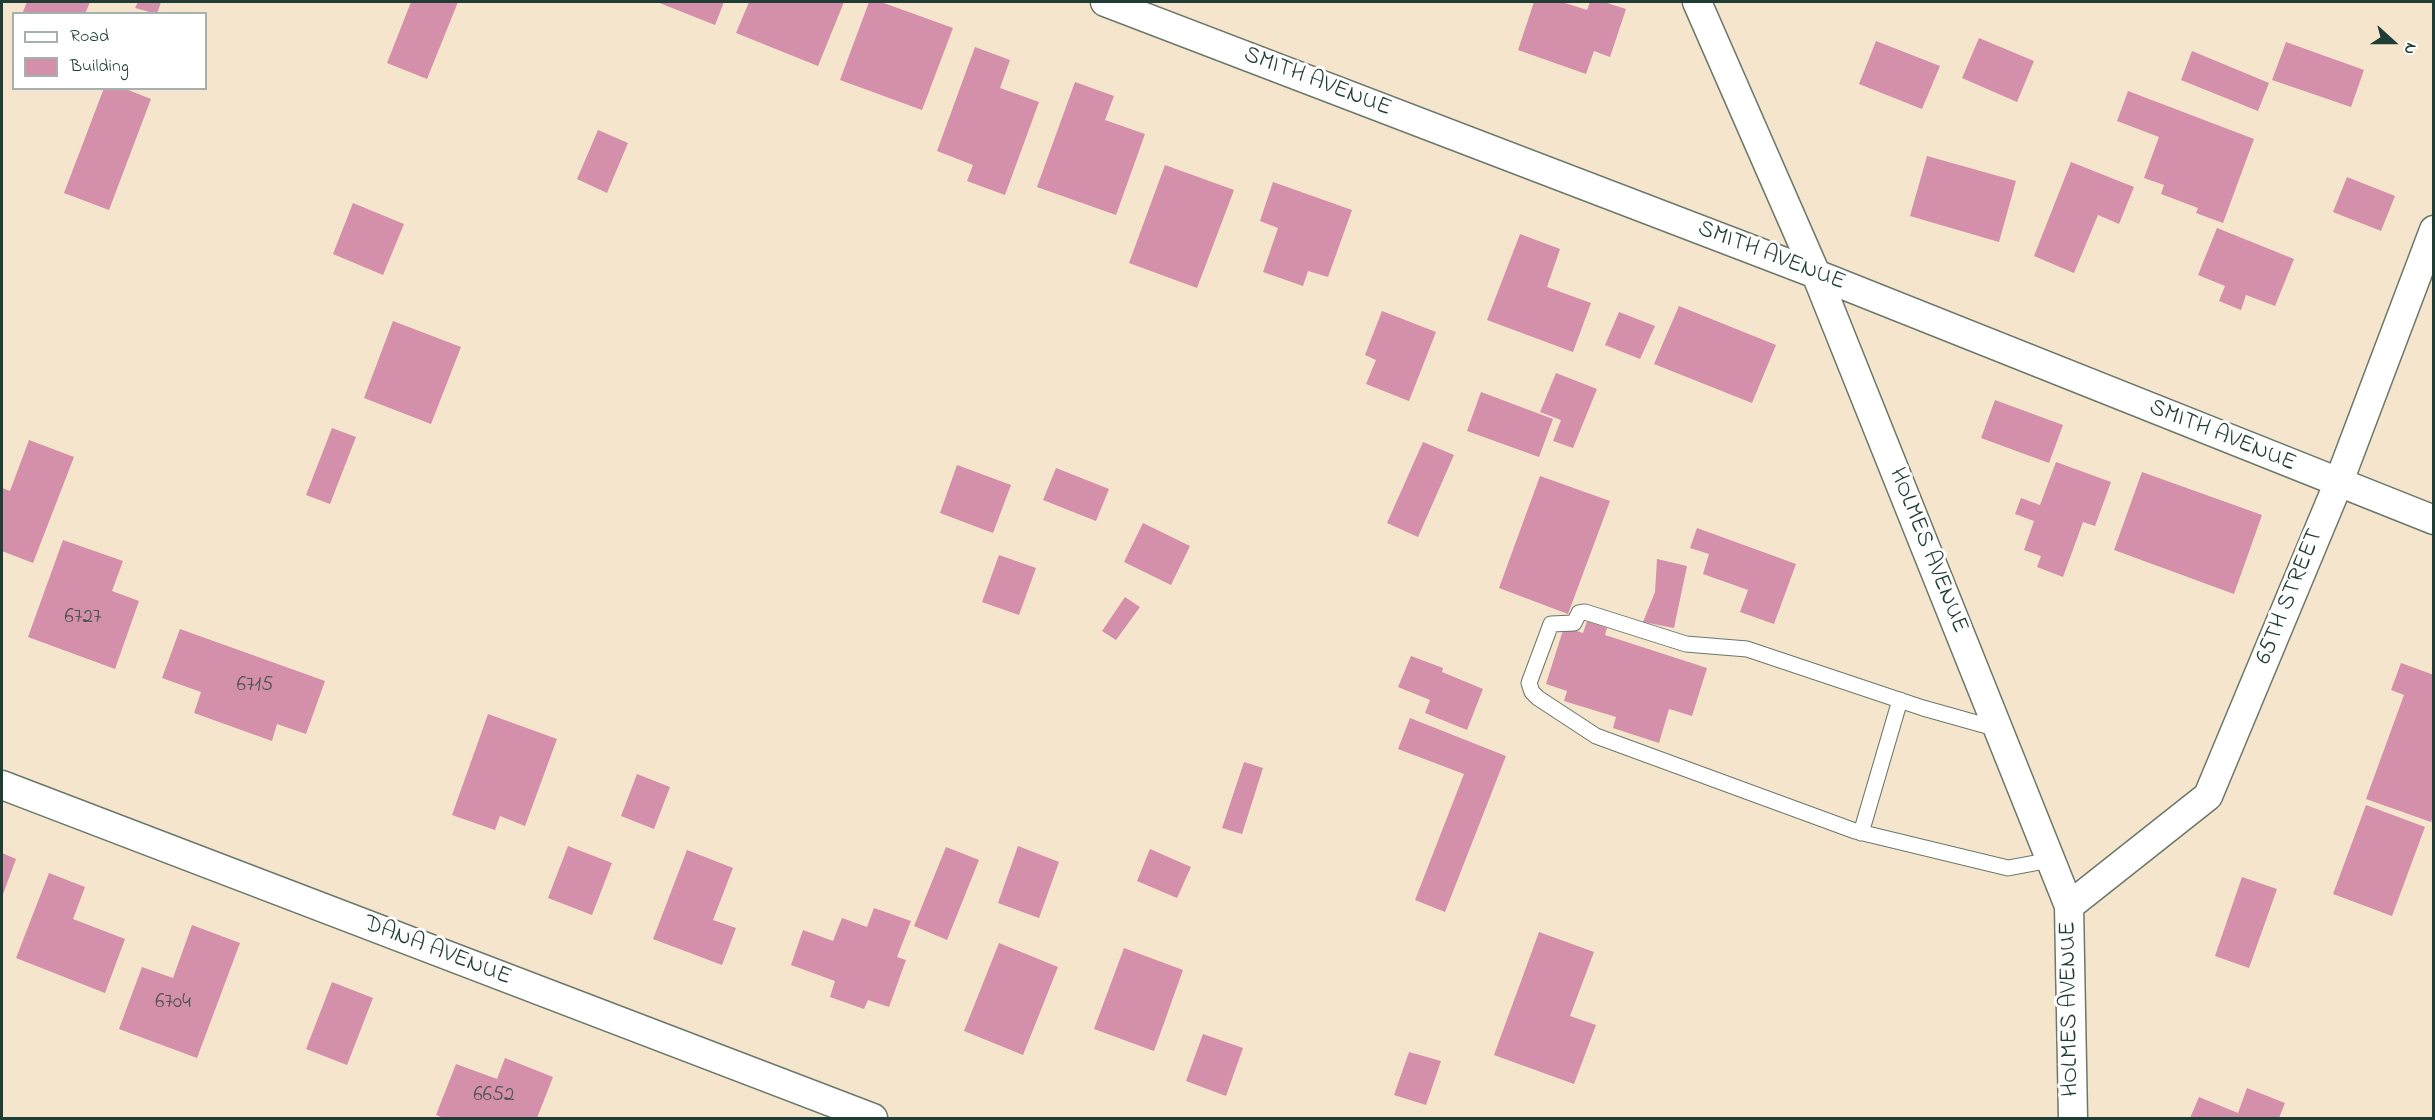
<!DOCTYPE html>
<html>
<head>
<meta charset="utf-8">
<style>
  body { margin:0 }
  #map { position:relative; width:2435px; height:1120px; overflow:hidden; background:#f5e5cd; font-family:"Indie Flower",sans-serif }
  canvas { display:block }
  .frame { position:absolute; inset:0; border:3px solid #1f3d34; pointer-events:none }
  .legend { position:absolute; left:12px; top:12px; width:195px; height:78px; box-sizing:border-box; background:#fff; border:2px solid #a5b1ae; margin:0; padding:8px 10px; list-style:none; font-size:18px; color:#1f3d34 }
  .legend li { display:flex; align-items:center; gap:12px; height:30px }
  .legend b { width:30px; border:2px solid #a5b1ae }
  .north { position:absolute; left:2363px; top:12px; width:60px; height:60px; -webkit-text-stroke:4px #fff; paint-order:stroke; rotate:111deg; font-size:16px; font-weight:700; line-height:24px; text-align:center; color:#1f3d34 }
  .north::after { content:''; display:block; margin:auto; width:21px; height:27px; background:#1f3d34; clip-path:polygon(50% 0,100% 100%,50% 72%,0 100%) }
</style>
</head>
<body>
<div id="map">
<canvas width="2435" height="1120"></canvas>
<div class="frame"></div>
<ul class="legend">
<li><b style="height:8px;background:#fff"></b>Road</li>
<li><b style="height:16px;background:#d48fab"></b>Building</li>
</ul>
<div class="north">N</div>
</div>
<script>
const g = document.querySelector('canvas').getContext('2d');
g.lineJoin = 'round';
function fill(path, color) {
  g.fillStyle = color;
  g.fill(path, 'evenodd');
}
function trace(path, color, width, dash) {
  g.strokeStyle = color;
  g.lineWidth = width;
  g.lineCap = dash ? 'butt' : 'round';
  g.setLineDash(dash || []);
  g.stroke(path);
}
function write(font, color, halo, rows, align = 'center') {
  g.font = font + ' "Indie Flower",sans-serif';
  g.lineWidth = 6;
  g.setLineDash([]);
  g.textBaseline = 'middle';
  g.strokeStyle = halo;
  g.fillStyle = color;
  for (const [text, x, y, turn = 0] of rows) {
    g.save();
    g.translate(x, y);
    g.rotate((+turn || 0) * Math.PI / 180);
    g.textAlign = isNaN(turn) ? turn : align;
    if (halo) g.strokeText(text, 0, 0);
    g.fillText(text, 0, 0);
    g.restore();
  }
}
fill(new Path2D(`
  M27,2H90L85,14H22Z
  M138,2H161L157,14L135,8Z
  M411,2H458L427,79L387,63Z
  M657,2H724L715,25Z
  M749,2H844L818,66L736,33Z
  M869,2H881L953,28L922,110L840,80Z
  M1534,2H1562L1587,10L1590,2H1604L1626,9L1610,57L1594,51L1586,74L1518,50Z
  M1979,38L2034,61L2017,102L1962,78Z
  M1876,41L1940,66L1922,109L1859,84Z
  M2286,42L2364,70L2351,107L2272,80Z
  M975,47L1010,60L1000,88L1039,102L1005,195L967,181L973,165L937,151Z
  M2192,51L2269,83L2258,111L2181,80Z
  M1075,82L1114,96L1105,120L1145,134L1116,215L1037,187Z
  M104,88H123L151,99L109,210L64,193Z
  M2128,91L2254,139L2223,223L2196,213L2198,208L2161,194L2164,185L2144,178L2159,137L2117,121Z
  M598,130L628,143L607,193L577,179Z
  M1927,156L2016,181L1999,242L1910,216Z
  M2071,162L2134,187L2119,224L2098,215L2074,273L2034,256Z
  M1165,165L1234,190L1197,288L1129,263Z
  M2347,177L2395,196L2381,231L2333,212Z
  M1273,182L1352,210L1328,277L1308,271L1303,286L1263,272L1278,228L1260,221Z
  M353,203L404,224L383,275L333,254Z
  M2217,228L2294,259L2275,306L2246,295L2241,310L2219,301L2225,286L2198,275Z
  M1520,234L1560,249L1547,287L1591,303L1573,352L1487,320Z
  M1679,306L1776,345L1752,403L1654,364Z
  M1382,311L1436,332L1409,401L1366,384L1376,360L1365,355Z
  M1619,312L1655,326L1640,359L1605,345Z
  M393,321L461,347L431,424L364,398Z
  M1556,373L1597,389L1573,448L1553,441L1561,420L1540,412Z
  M1481,392L1553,419L1539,457L1467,431Z
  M1995,400L2063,425L2049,463L1981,438Z
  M332,428L356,437L330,504L306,495Z
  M29,440L74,457L33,563L2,551V488L10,491Z
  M1423,442L1454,455L1418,537L1387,523Z
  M2056,462L2111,482L2095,526L2083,522L2063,577L2037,567L2041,556L2024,550L2034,521L2015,514L2021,498L2040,505Z
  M957,465L1011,485L993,533L940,513Z
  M1056,468L1109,489L1096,521L1043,500Z
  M2142,472L2262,515L2234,594L2114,550Z
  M1540,476L1610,501L1568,614L1499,588Z
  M1143,523L1190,546L1171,585L1124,562Z
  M1697,528L1796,564L1774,624L1740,612L1748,590L1703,574L1709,554L1690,548Z
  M63,540L123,561L112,591L139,601L115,669L28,637Z
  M999,555L1036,568L1019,615L982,602Z
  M1657,559L1687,566L1674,628L1643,622L1655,592Z
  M1125,597L1140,607L1116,640L1102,631Z
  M1587,621L1607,628L1605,635L1707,668L1692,716L1669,709L1659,743L1613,728L1616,717L1564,701L1567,691L1546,684L1564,627L1583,633Z
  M180,629L325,681L306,734L277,724L272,741L194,713L201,692L162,678Z
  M1411,656L1443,668L1442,672L1483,689L1467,730L1425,713L1430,700L1398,687Z
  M2401,663L2434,675V815L2431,822L2366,799L2404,695L2391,690Z
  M488,714L557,739L525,826L500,816L495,830L452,815Z
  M1410,718L1506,756L1445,912L1415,900L1464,774L1398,749Z
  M1244,762L1263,768L1242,834L1222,828Z
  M637,774L670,787L654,829L621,816Z
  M2366,805L2425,827L2392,916L2333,894Z
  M568,846L612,863L592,915L548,898Z
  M1018,846L1059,862L1039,918L998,903Z
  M946,847L979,860L947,940L914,926Z
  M1150,849L1191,867L1177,898L1137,881Z
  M687,850L733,868L713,920L736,928L722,965L653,939Z
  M2,853L16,859L2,897Z
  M49,873L85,887L73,919L125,939L105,993L16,958Z
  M2242,877L2277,889L2249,968L2215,956Z
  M874,908L911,921L897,957L906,960L889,1007L868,1000L864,1009L830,997L835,981L791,965L803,930L833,941L842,918L867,927Z
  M192,925L240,943L197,1058L119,1029L142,967L173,978Z
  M1539,932L1594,952L1570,1016L1596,1025L1574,1084L1494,1055Z
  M999,943L1058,967L1023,1055L964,1031Z
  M1124,948L1183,970L1154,1051L1094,1029Z
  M332,982L373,998L347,1065L306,1049Z
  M1203,1034L1243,1048L1226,1096L1186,1081Z
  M1409,1052L1441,1061L1426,1105L1394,1095Z
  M505,1058L553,1077L537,1118H444L436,1115L456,1064L497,1079Z
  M2247,1088L2285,1103L2279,1118H2190L2199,1097L2238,1113Z`), '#d48fab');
const service = new Path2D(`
  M1998,729L1923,708L1747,649L1686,644L1585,612L1579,613L1574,623L1551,624L1529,683L1532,692L1538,698L1596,736L1855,831L2008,868L2051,860
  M1861,833L1900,700`);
const minor = new Path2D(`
  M1105,2L1816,274L2434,520
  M1697,2L1816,274L2069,906L2073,1118
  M2,785L873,1118
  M2069,906L2208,796L2338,484L2434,230`);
trace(service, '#6a786a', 17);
trace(minor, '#6a786a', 31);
trace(service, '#fff', 15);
trace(minor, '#fff', 28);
write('21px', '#4c5252', null, [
  ["6727",83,619],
  ["6715",255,687],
  ["6704",173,1004],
  ["6652",494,1097]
]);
write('24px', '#1f3d34', '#fff', [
  ["SMITH AVENUE",1317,83,21],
  ["SMITH AVENUE",1771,257,21],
  ["SMITH AVENUE",2222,437,22],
  ["HOLMES AVENUE",1927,551,68],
  ["65TH STREET",2291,597,-68],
  ["DANA AVENUE",437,952,21],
  ["HOLMES AVENUE",2071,1009,-91]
]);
</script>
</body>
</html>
